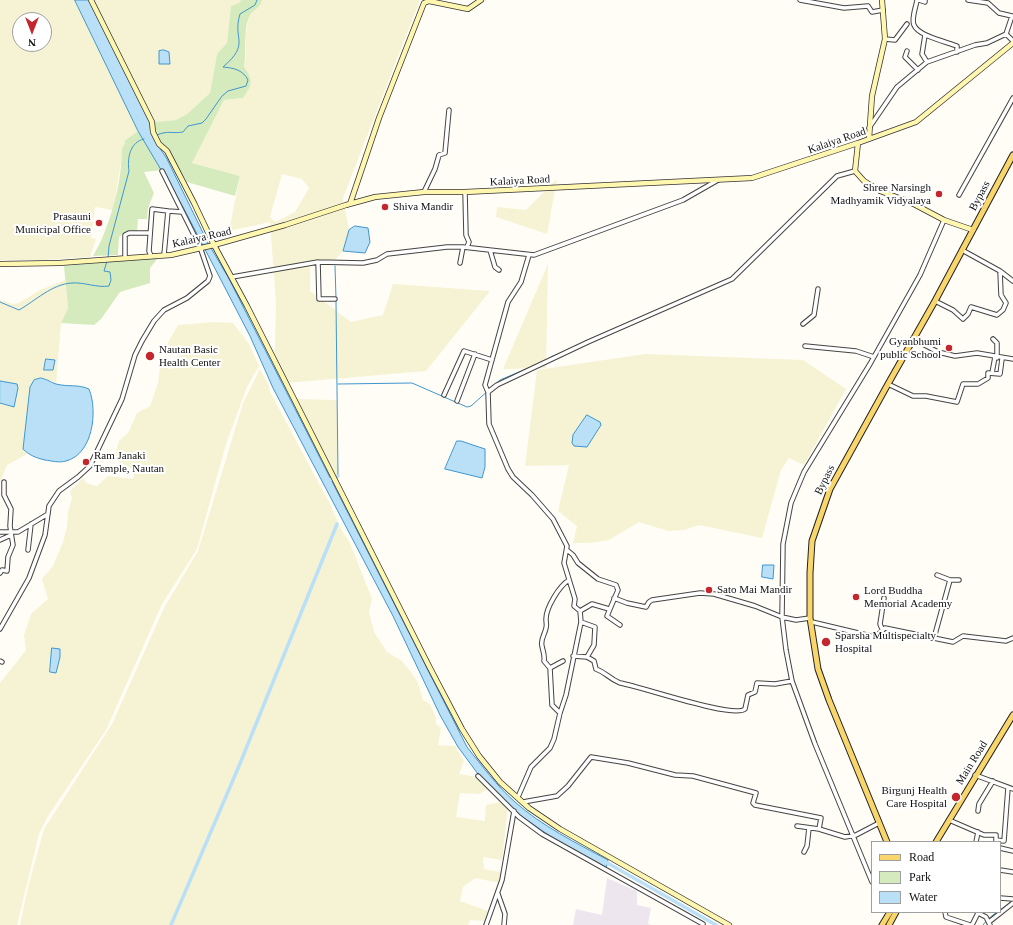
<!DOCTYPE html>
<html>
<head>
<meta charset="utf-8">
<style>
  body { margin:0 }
  #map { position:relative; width:1013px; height:925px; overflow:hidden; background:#fffdf5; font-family:"Times New Roman",serif }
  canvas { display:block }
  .legend { position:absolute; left:871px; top:841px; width:130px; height:72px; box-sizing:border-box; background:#fff; border:1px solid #a0a0a0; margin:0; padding:5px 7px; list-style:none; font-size:12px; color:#111 }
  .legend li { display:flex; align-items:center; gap:8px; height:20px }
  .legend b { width:20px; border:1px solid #a0a0a0 }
  .north { position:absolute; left:12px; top:12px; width:40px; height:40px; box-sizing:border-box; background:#fff; border:1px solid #a0a0a0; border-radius:50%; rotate:180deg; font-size:11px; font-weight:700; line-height:16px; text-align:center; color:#111 }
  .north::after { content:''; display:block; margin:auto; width:14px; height:18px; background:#c4262e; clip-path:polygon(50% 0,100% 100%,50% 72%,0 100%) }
</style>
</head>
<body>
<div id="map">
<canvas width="1013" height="925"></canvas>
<ul class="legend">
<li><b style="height:5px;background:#f9d66b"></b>Road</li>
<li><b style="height:11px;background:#d5ebbd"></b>Park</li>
<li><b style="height:11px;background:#b9e0f7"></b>Water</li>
</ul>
<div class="north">N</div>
</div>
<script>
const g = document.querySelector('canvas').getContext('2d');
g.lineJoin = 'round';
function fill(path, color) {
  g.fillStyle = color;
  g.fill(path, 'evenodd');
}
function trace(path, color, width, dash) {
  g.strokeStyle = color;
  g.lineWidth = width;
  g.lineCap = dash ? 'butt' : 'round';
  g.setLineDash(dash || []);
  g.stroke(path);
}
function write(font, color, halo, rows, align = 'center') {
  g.font = font + ' "Times New Roman",serif';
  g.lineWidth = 4;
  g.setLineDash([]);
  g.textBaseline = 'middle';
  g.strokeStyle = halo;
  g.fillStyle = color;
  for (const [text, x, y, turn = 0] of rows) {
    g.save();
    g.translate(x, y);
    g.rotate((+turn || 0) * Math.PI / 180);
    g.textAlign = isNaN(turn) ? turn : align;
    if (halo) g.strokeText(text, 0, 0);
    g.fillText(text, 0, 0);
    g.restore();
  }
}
fill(new Path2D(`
  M607,878L637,891V905L651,908L648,924L652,925H573L576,909L602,915Z`), '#eee6ef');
fill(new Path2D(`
  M0,0H75L138,131L124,141L125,145L122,148V157L113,210L95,207L91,238L96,239L90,257L43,260H0ZM20,20H44V44H20Z
  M94,0H241L239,3L231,6L227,43L217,54L210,93L187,114L176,120L156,122L153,120Z
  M262,0H420L343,198L349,230L343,251L332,263L310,264V291L351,322L383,315L393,284L490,291L426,371L274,384L276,304L270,222L229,231L240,176L192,163L224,100L243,98L250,76L244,67L246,55V34L249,16L261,4ZM282,174L302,179L309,188L295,212L275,222L270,217Z
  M557,179L547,234L496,217L497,207L526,210Z
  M548,264L546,368L503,369Z
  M65,280L68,308L61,323L56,384L51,380L30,387L23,449L27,454L7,465L0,482V403L10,406L17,384L0,381V300L13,304L19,303L40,290Z
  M215,322L233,323L249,344L259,366L247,387L226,444L197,549L162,604L106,730L48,816L39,834L17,925H0V683L26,650L24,635L31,614L48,599L42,579L53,566L63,542L67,527L68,512L72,498L70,491L83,478L86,483L97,486L108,476L133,479L135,470L114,459L119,441L128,433L137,413L150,406L158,383L160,367L170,369L178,367L179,355L165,348L178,325Z
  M645,354L803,360L846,389L804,465L789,458L781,470L762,538L699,525L684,530L668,531L639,522L609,540L590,543H573L577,526L558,511L569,465L525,466L537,370Z
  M260,369L269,386L270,392L330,504L341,529L350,543L372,599L369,612L374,632L387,652L402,661L413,675L418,683L423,700L430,704L436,718V724L441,728L438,745L455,746L464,761L459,774L478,777L488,788L480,794L460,793L456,817L485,821L486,805L501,802L508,807L502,860L483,857L484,869L501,872L500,883L475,878L463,887L460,901L488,911L484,921L470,920L468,925H20L28,887L44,829L112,724L164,608L198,551L243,403Z
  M296,399L337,400L338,485L319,442Z`), '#f6f3d4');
fill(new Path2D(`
  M241,0H262C261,8 252,10 249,17C243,32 247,51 244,67C254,80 252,85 243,98L224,100L192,163L240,176L235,196L187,182C175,159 157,147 153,120L156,122L176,120L187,114L210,93L217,54L227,43L231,6L239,3Z
  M138,131L163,170L144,172L154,193L148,208L147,219H138L137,231H126L119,237L118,255L93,256C97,248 102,240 105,231C115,206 122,175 122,148L125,144L124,141Z
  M158,258L150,268V283L120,292L101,319L94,325L61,323L68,308L64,266Z`), '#d5ebbd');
const water = new Path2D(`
  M75,0H89L151,123L154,139L167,159L208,243L228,277L467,747C482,766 497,786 515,802C542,826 576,843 608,860L606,868L557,841L517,813L481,778L458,747L440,715L393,616L273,388L250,336L183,207L138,131Z
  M164,50L169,52L170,64H159V51Z
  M355,226L368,228L370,242L365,253L343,251L349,230Z
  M46,359L55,360L53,370H44Z
  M41,378C49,380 50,382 56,384C67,387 78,384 89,389C98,411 93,454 66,461C59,463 52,461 45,460C36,458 29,455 23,449L30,387L34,380Z
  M0,381L17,384L18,388L14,407L0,403Z
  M587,415L600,422L601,425L587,447L574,446L572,443L573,435Z
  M457,441H461L485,449V467L482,478L445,469Z
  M763,565H774L773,579L762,577Z
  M52,648L60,649V657L56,673L50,672Z`);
fill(water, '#b9e0f7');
trace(water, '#3f96cf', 1);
trace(new Path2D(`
  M157,135C168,130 173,134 183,132L188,126L202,123L206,119L222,96L228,91L246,86L248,80C243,70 234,68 223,67C251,43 232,40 240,14L255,5L257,0
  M108,258L109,246L129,171C127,158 130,142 144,139
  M335,266L336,298
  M336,301L338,476
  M0,302L19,310C35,301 52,284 72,283C84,282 97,288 109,286L111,280L110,272L104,271L107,261
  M551,357L558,354
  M338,384L412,383L467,407L471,406L500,380L538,364
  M1000,910L1006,906
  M988,919L997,912
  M983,925L986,921`), '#3f96cf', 1);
trace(new Path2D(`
  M328,481L338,476
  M604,861L716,925
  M171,925L239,766L337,524`), '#b9e0f7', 3.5);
const street = new Path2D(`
  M800,0L844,8L868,6L872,12L883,10
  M917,0C916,7 911,19 914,25C918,36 947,42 957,46V52
  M919,0L925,2V0
  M968,0L988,3L999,13L1012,16L1006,34
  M925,35L922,54L927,62
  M885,39L895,40L907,24
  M907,51L905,57L918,70
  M869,128L897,87L927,62L975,45L987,43L1006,34L1013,41
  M424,192L435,169L439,155L445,153L449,110
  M465,192L466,235L469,242L467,247
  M959,195L1013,98
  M168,211L182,212
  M490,250L495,267L499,270
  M962,250L1000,271L1013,281
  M151,256L149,251L152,209L168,211L164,255
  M125,258V235L129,233H150
  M318,262L319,299H335
  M460,263L463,247
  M232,277L318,262L363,263L377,260L387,254L447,247H463L534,255L683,200L718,180
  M935,301L953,310L963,319L968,314L971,307L997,315L1003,310L1006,303L1001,295L1000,271
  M803,324L814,315L818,289
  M913,339L938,352L955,356L977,353L1013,359
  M993,339L997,343V358
  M805,346L856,351L874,357
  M992,373L995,357
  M888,384L913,396H926L957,402L963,384H978L988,378V373L1000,374L1002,359
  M488,392L485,385L508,302L521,282L529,255
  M444,395L464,351L492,360
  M457,401L475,354
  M0,532H18L48,514
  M0,540L11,535
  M28,550L31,524
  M567,550L573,555L578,563L598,579L616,585L618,590L607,616L620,625
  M0,573L2,570L7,571L8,557L13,545L10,526L11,509L4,495V482
  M950,580H959
  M614,598L627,603L646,607L649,602L652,600L700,593L714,594L755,606L782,617L796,620L810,618
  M580,611L592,604L609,609
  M812,622L875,637L885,628L953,642L963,636L1006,641L1013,638
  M0,629L29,578L45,535L49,506L59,491L78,477L90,466L122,399L135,355L142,341L154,321L164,310L187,298L208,281L210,276L200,247L162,171
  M882,629L880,624L884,598
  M934,638L950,580L937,575
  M573,656L587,657L594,645L595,627L581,622
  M587,657L594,661L596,669C607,673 608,678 620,683C640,686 733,719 745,709L748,695L755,692L757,683L775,684L792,681
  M0,661L2,662
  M550,668L563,661
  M560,713L552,705L550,668L544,661C545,655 543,652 542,646C540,640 545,634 546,628C547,625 546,623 546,619C546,608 559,586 569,580
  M975,775L1013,789
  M478,776L519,817L542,834L703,924
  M518,797L531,767L550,748L554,739L560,713L566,695L581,622L580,611L574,606L575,599L564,563L567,546L553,519L532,495L513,477L508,469L489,424L488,392L497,385L588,342L732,279L837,176L855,171
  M523,802L557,796L568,786L591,757L628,763L675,775L693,776L756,793L753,803L755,805L821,818L819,829L845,837L856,835L879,823
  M978,811L979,804L993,781
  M949,820L984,835H996V840
  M797,826L819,829
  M976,842L978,832
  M996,842V840L1004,841L1008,788
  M1000,848L1013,851
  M804,852L807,846L809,828
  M1000,870L1013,872
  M872,882L815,744L792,681L786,650L782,617L783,544L791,503L804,472L870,364L920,275L944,220
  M498,894L505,914L504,925
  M1000,898L1013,899
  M945,912L946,917L970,925
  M989,922L1013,903
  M486,925L502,880L514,811
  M972,925L978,913L986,917L990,925`);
const secondary = new Path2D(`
  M91,0L152,122L153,132L159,144L167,151L194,203L214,245L247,306L430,668L462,729L479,756L500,782L529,808L560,829L729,925
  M869,139L872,96L885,39L882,0
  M858,143L855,171L864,181L880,191L910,202L944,220L973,230
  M350,204L379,118L424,3L429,1L468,9L481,0
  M0,264L59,263L171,255L214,245L285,225L346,205L375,197L424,192H465L752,178L858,143L916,122L1013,43`);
const primary = new Path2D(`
  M887,842L829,700L818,669L810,618V573L812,541L830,489L888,384L935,301L1013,155
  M936,842L1013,715
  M882,925L890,912
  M889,925L896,912`);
trace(street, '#444', 5.5);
trace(secondary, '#333', 6);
trace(primary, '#222', 7);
trace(street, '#fff', 3.5);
trace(secondary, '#fff6b0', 4.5);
trace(primary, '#f9d66b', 5);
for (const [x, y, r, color] of [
  [939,194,4,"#c4262e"],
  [385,207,4,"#c4262e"],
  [99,223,4,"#c4262e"],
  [949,348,4,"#c4262e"],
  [150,356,5,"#c4262e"],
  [86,462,4,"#c4262e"],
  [709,590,4,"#c4262e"],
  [856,597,4,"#c4262e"],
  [826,642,5,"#c4262e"],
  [956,797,5,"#c4262e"]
]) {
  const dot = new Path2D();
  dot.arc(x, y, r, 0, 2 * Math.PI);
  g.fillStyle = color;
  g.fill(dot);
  trace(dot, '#fff', 1.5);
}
write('11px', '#111', '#fff', [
  ["Kalaiya Road",837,141,-19],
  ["Kalaiya Road",520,181,-3],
  ["Bypass",980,196,-62],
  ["Kalaiya Road",202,238,-13],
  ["Bypass",825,480,-64],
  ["Main Road",972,763,-58]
]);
write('11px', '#111', '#fff', [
  ["Shree Narsingh",931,188,"right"],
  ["Madhyamik Vidyalaya",931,201,"right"],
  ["Shiva Mandir",393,207],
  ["Prasauni",91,217,"right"],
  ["Municipal Office",91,230,"right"],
  ["Gyanbhumi",941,342,"right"],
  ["public School",941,355,"right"],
  ["Nautan Basic",159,350],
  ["Health Center",159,363],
  ["Ram Janaki",94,456],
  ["Temple, Nautan",94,469],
  ["Sato Mai Mandir",717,590],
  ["Lord Buddha",864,591],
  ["Memorial Academy",864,604],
  ["Sparsha Multispecialty",835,636],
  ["Hospital",835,649],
  ["Birgunj Health",947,791,"right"],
  ["Care Hospital",947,804,"right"]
], 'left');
</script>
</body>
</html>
